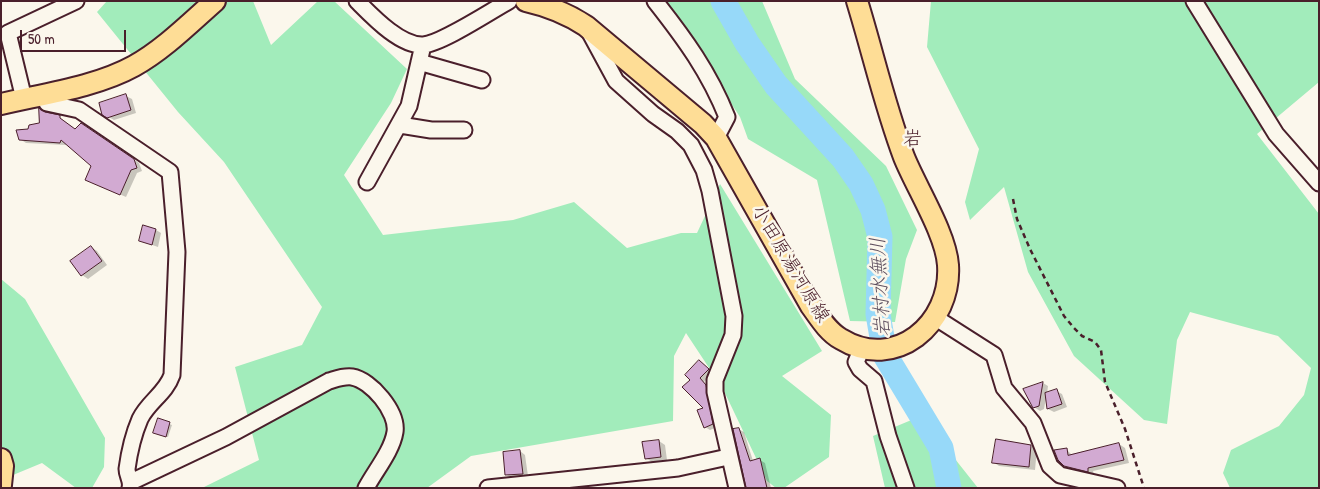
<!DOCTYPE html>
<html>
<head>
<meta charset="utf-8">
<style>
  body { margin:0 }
  #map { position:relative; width:1320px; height:489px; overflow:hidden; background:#fbf7ec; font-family:"Patrick Hand",sans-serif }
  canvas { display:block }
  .frame { position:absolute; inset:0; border:2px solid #4a1f2b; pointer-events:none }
  .scale { position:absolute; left:20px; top:30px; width:106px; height:22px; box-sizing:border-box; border:2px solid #4a1f2b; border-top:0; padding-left:6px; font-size:15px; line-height:18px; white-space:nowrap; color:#4a1f2b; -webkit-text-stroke:4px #fbf7ec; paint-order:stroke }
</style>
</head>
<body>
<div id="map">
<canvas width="1320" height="489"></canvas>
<div class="frame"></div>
<div class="scale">50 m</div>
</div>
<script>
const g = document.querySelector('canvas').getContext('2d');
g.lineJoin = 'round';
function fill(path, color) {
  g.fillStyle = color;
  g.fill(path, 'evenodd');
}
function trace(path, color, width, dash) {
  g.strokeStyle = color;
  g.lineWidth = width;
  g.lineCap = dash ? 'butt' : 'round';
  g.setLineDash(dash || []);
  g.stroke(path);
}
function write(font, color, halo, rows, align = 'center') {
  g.font = font + ' "Patrick Hand","Klee One",sans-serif';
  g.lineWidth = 5;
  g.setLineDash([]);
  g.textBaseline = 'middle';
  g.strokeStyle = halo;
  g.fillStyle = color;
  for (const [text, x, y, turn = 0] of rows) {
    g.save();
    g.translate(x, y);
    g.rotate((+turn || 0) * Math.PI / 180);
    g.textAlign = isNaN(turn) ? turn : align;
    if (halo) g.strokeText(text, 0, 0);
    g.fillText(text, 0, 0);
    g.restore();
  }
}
fill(new Path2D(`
  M107,1H253L271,45L318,1H334L407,69L391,103L344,175L383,235L513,220L574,202L627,248L681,233H697L720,184L822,351L782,376L831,415L829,457L784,488H776L767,481L723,389L686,333L674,356L673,421L471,456L427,488H202L259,460L235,367L302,345L322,307L224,162L178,112L97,12Z
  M664,1H762L795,79L886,166L917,230L906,259L895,322L850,321L817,180L748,139L740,117Z
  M931,1H1319V82L1257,134L1319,214V488H1230L1223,473L1231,450L1279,426L1304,395L1311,368L1278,336L1190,312L1177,340L1167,424L1144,420L1074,356L1028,272L1004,187L970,220L965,202L979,149L927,47Z
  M1,279L25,299L105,438L104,467L92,488H76L42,463L1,480Z
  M921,416L978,488H885L873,436Z`), '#a2ecbb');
fill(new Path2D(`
  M126,96L132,99L136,113L114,120L103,114Z
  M46,114L59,117L76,130L87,127L139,163L142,171L137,173L126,197L92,182V166L67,143L66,145L26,143L20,139L40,124Z
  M156,230L161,233L158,247L141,241Z
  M91,247L97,251L107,265L88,279L82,275L72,261Z
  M700,362L713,373L704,382L710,389L717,427L710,430L705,427V408L692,380Z
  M1043,383L1048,386L1047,394L1056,391L1062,394L1067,407L1054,412L1048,409L1046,398L1044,409L1040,411L1034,407Z
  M159,420L172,425L168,437L157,434Z
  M738,429L744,432L753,461L760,460L765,463L771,488H746Z
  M997,440L1031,446L1037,449L1035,470L999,466L993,462Z
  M659,441L665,445L667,460L652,462L646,458Z
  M1119,444L1125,448L1129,463L1093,471L1094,474L1065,465L1066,449L1072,455Z
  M520,451L525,455L528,476L512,478L507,475Z`), '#0003');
trace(new Path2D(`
  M723,1L747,43L776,85L843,158L861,184L873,210L880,237L878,314L885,355L941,448L949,488`), '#97d9f9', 25);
const building = new Path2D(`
  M126,94L131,110L107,118L102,115L99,103Z
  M39,108L45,112L60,115V118L75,129L81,123L134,159L137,168L131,170L120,195L85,180L91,166L61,140L60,143L19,140L16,130L28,129L29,125L39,123Z
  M143,225L156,229L152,245L139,241Z
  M91,246L102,261L81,276L70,261Z
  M699,360L709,369L700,378L706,385L713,424L704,428L697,410L703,408L682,387L690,380L685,375Z
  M1043,382L1039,406L1033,408L1023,389Z
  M1057,389L1062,404L1047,409L1045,393Z
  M158,418L170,422L166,437L153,433Z
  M739,428L750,461L760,458L767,488H746L733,429Z
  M996,439L1031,445L1029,467L992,463Z
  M659,440L661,457L645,459L642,442Z
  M1119,443L1124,460L1088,468V472L1064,466L1058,460L1054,450L1067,448L1068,455Z
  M520,450L523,474L505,475L503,452Z`);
fill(building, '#d2aad2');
trace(building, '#4a1f2b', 1);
const minor = new Path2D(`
  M357,1C372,16 400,46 423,45C441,44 491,11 509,1
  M655,1C685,39 709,72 727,117L716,138
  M1194,1L1276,134L1319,183
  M590,33L616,81L653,114L677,131L691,145L704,170L710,191L734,316L733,335L715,380V392L737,488
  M419,62L482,80
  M44,96L47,103L79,110L170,172L177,252L172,375C166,393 148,402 140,419C134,433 129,454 127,469C127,476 132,481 130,488
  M24,99L8,33L76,1
  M400,125L431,130H464
  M367,182L409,106L423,45
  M936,318L994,355L1004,388L1033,423L1050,466L1060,475L1117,488
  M862,348L856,362L860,369L874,381L888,436L906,488
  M131,482L226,437L329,381C336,379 343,376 352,377C371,380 398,412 395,432C392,451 375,471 366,488
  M488,488L678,468L728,457`);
const major = new Path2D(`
  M526,1C548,6 568,14 586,26L703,124L716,138L811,306C819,317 828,332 841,339C895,372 952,324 948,265C946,234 916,187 904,157C885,107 873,53 857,1
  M1,104C44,94 96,87 134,66C163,50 189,24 215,1
  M1,459L3,466L1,485`);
trace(minor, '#4a1f2b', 19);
trace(major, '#4a1f2b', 24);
trace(new Path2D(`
  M1013,199L1017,219L1030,249L1064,316L1074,328L1082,336L1095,342L1101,350L1105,382L1125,429L1144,488`), '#4a1f2b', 2.5, [5, 4]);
trace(minor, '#fbf7ec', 15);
trace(major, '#fedd96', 20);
write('19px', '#4a1f2b', '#fbf7ec', [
  ["小田原湯河原線",790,264,59]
]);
write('20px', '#4a1f2b', '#fbf7ec', [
  ["岩",913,140]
]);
write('italic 20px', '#5d4e5e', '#fbf7ec', [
  ["岩村水無川",881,287,-93]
]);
</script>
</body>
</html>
